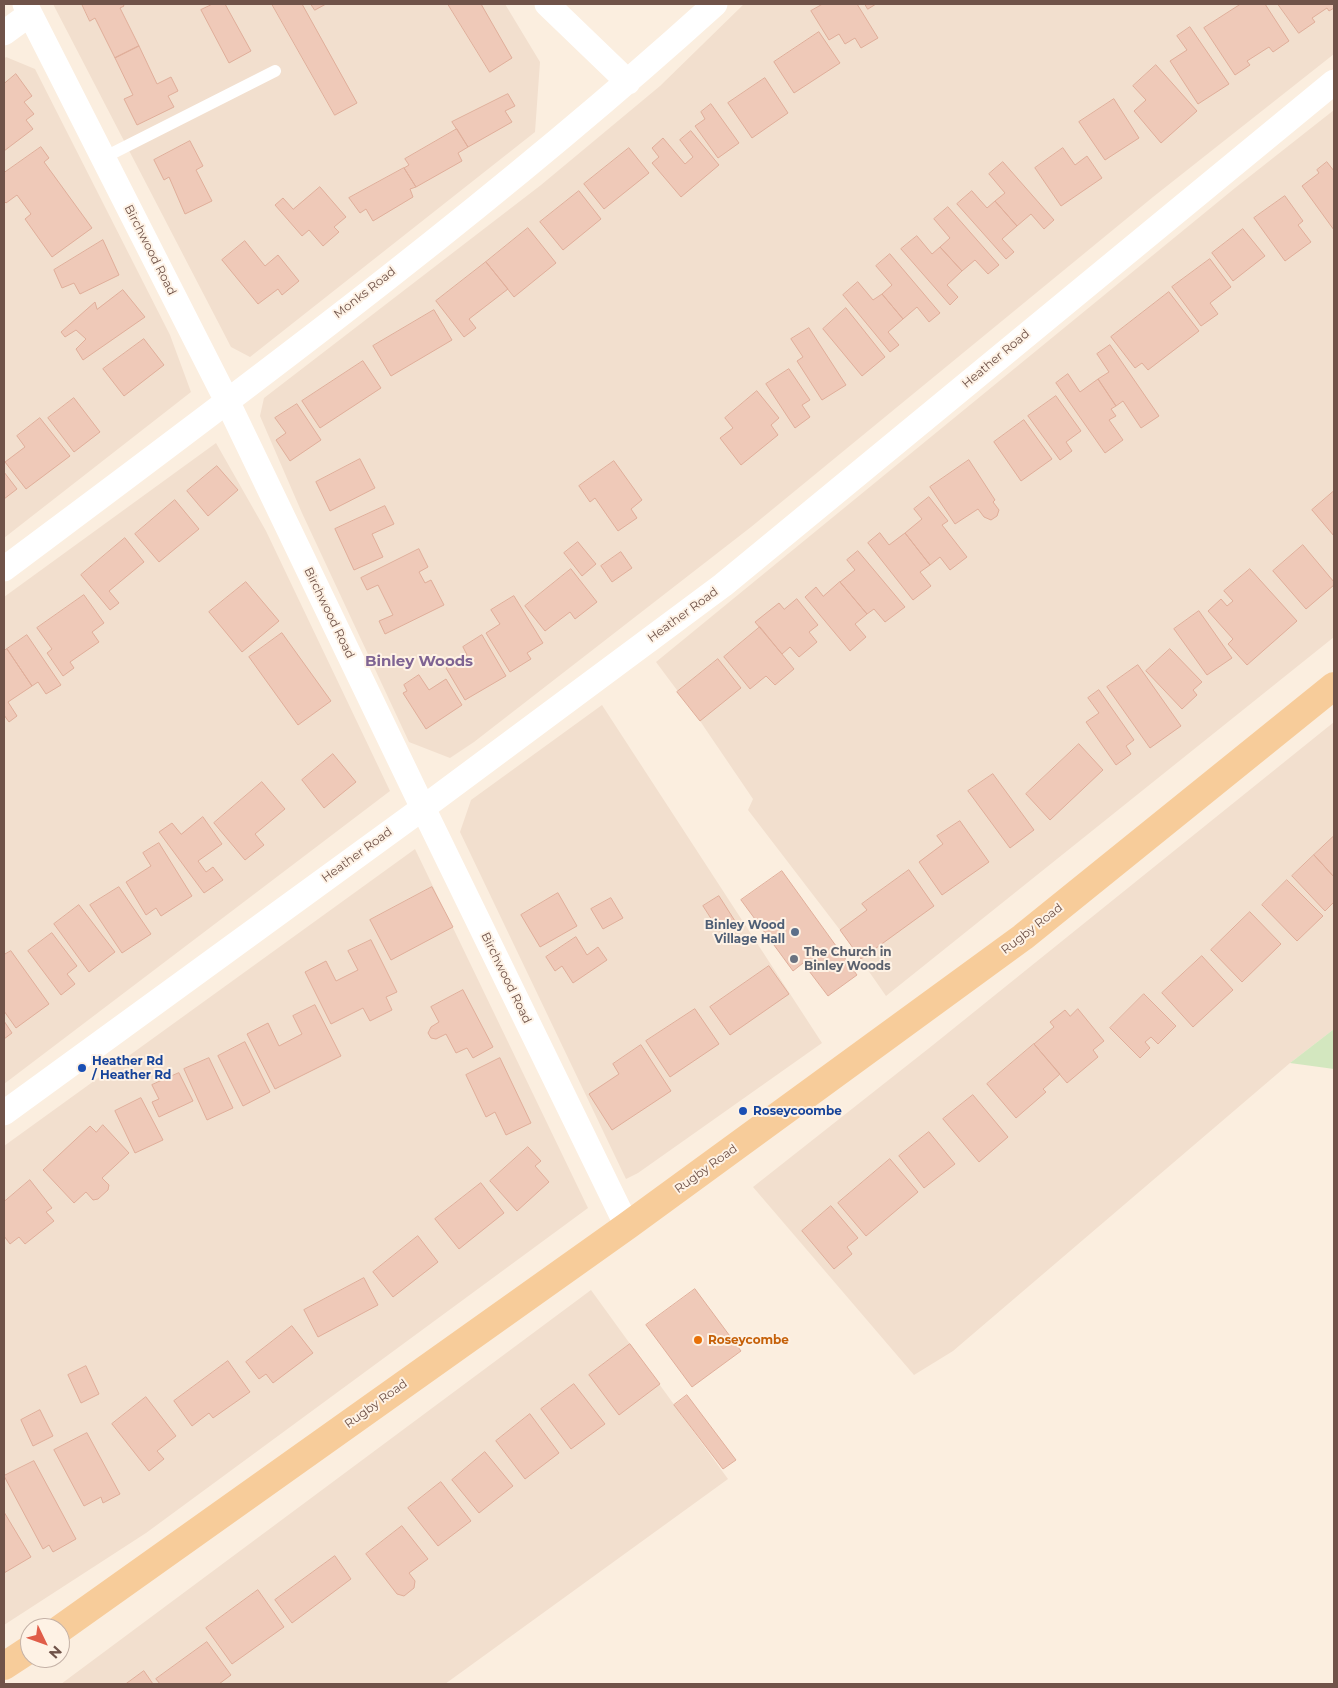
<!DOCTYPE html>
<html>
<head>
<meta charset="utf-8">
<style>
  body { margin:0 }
  #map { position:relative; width:1338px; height:1688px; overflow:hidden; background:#fbeedf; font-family:Montserrat,sans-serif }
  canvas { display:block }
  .frame { position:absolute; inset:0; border:5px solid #705349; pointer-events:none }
  .north { position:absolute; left:20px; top:1618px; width:50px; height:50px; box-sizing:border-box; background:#fef2e5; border:1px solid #c5b2a7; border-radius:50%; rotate:132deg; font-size:14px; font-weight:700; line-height:20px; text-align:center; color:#705349 }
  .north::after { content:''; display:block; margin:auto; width:18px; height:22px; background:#e05d49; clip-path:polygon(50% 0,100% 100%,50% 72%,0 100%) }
</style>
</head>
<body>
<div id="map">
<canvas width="1338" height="1688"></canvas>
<div class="frame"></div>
<div class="north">N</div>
</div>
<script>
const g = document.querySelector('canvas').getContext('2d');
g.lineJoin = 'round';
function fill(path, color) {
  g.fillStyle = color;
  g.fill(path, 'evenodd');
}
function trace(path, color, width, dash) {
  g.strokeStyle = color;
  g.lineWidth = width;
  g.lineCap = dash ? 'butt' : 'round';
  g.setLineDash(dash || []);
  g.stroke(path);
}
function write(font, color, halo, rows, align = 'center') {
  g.font = font + ' Montserrat,sans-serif';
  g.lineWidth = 4;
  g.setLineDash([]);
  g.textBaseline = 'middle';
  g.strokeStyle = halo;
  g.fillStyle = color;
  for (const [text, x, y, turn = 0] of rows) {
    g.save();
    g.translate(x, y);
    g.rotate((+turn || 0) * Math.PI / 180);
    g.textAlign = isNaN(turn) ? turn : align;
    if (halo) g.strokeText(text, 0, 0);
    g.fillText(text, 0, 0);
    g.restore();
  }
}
fill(new Path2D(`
  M53,4H505L540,62L535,132L250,357L231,347Z
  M744,4H1334V54L1153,197L751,527L474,742L450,758L409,742L302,513L260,416L264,398L541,185L660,86Z
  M6,57L35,69L170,335L191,392L4,538V59Z
  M1334,110V637L886,996L840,930L748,810L753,799L700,721L656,662L1235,188Z
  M216,443L266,531L390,791L4,1084V597Z
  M602,705L822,1043L638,1173L626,1179L460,832L471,800Z
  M1334,722V1029L1290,1063L953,1351L914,1375L753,1187L933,1045Z
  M415,849L588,1208L146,1533L4,1625V1146Z
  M591,1290L728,1479L445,1684H61Z`), '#f2dfce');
fill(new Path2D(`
  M1334,1029V1069L1290,1063Z`), '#d3e7bf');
const building = new Path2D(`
  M82,4H123L124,6L120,8L139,46L115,58L95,18L90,21Z
  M213,4H225L251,51L229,63L201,10Z
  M272,4H302L357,103L335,115Z
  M311,4H326L315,10Z
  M448,4H481L512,58L490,72Z
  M823,4H857L878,38L861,48L855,38L845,44L839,34L829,40L811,11Z
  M865,4H876L868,9Z
  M1241,4H1265L1289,41L1273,52L1269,47L1247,61L1250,65L1235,75L1204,28Z
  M1278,4H1334V8L1329,11L1327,8L1312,18L1315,22L1299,33Z
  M1190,27L1229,84L1198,104L1170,61L1187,50L1177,36Z
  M819,32L840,63L794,93L774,62Z
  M139,46L157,84L171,77L178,91L168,96L174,107L137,125L124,99L133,95L115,58Z
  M1156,65L1197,111L1161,143L1134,111L1146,100L1133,86Z
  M16,74L32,96L24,102L34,114L26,120L33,129L4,151V84Z
  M765,78L788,113L752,138L728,103Z
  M508,94L515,106L505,111L512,122L468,147L452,122Z
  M1114,99L1139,138L1105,160L1079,122Z
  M711,104L739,143L718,158L695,126L705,119L701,112Z
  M457,129L468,147L458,153L462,161L416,187L404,168L409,165L405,159Z
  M691,131L719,165L681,197L652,163L659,157L652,148L663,138L685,164L693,157L680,140Z
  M190,141L203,166L196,170L212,201L185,214L169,177L164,180L154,160Z
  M41,147L49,158L44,162L92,228L52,257L25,219L31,214L17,195L6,203L4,201V173Z
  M629,148L649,173L604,209L584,184Z
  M1063,148L1075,165L1087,156L1102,178L1061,206L1035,168Z
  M1003,162L1054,220L1044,229L1031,214L1017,226L995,201L1005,193L989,174Z
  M1327,162L1334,171V230L1302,186L1319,173L1317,170Z
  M404,168L416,187L410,189L413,197L373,221L366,209L360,213L349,198Z
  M320,187L346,217L334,227L339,232L323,246L309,230L302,236L275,205L283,198L293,209Z
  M579,191L601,219L563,250L540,222Z
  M972,191L987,208L995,201L1017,226L1002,239L1014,252L1006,259L957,204Z
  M1285,196L1303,221L1298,225L1311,242L1285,261L1254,218Z
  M948,207L999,265L988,274L975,260L962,271L940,247L950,238L934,219Z
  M528,228L556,263L514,297L486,262Z
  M1243,229L1265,256L1233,281L1212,253Z
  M917,236L932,254L940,247L962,271L947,285L958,297L950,305L901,249Z
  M103,240L119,275L80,294L74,283L62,288L54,270Z
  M245,241L265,266L278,255L299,281L282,295L278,289L258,304L222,260Z
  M890,254L940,313L929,322L917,307L903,319L882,294L892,285L876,266Z
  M1210,259L1231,287L1210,303L1218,314L1201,326L1172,287Z
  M486,262L508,289L469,319L476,328L464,337L436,301Z
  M858,282L873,300L882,294L903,319L888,332L899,345L890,352L843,295Z
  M123,290L145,317L83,360L76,349L86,339L76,330L65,337L61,332L95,302L97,309Z
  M1169,292L1199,331L1148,370L1142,363L1135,368L1111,337Z
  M846,308L885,357L862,376L823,329Z
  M434,310L452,340L391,376L373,346Z
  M809,328L846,385L822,400L797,361L803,357L791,339Z
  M144,339L164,365L124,396L103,369Z
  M1110,345L1159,416L1141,428L1123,401L1116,406L1098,379L1109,372L1097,354Z
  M363,361L381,388L320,428L302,401Z
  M789,369L810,400L802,405L810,417L795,428L766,384Z
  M1068,374L1080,392L1098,379L1116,406L1111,409L1116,416L1109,420L1123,440L1105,453L1056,383Z
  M757,391L779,418L771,425L778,435L741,465L720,438L733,428L725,418Z
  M1056,396L1081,431L1066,442L1072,451L1060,460L1028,416Z
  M74,398L100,432L74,452L48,418Z
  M297,404L321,440L290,461L276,440L286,433L275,418Z
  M40,418L70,456L26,489L5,462L25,447L17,436Z
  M1024,420L1052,459L1021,481L994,442Z
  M360,459L375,488L330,511L316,482Z
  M969,460L995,500L993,502L999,510L997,516L991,520L984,517L978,509L955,524L930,487Z
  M614,461L642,500L631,509L637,518L618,531L595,498L590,502L579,486Z
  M217,466L238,490L208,516L187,491Z
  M4,472L17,489L4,499Z
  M1334,491V536L1312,510Z
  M929,497L948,521L942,525L967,557L950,570L940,557L930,565L905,533L922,519L914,509Z
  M175,500L199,529L159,562L135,534Z
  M385,506L394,524L372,534L383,557L354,570L335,529Z
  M880,533L889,545L905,533L930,565L920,572L931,586L913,600L868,543Z
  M125,538L144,562L109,591L119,603L110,610L81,575Z
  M578,542L596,564L582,576L564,553Z
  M1303,545L1334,582V585L1306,609L1273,571Z
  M419,549L428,567L419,572L425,583L431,580L444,605L385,634L379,621L393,615L378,585L367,590L361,578Z
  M858,551L905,607L885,622L874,609L867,614L840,582L855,570L847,560Z
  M621,552L632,568L612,582L601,566Z
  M571,569L597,602L575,619L570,612L545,631L525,606Z
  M1250,569L1297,621L1247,665L1228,644L1233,639L1208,611L1221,599L1227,606L1233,601L1224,591Z
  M246,582L279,621L242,652L209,612Z
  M840,582L867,614L855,624L866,637L850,651L805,597L816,587L823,596Z
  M84,595L104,623L92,632L99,642L70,662L74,668L63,676L47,653L52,649L37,628Z
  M514,596L543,643L527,653L531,659L510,672L486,633L500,624L491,610Z
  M797,599L818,625L809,632L817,642L799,657L790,647L782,654L755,622L779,603L784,609Z
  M1199,611L1232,658L1207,675L1174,629Z
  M760,627L794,669L775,685L766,676L750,689L724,657Z
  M282,633L331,701L298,725L249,657Z
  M27,635L61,685L46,694L38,682L32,686L7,649Z
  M482,635L506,676L465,700L446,668L467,655L463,647Z
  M7,649L32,686L8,702L17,716L9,722L4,715V651Z
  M1170,649L1202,682L1193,690L1197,695L1182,709L1146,671Z
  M718,659L741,688L700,721L677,692Z
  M1138,665L1181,726L1150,748L1107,687Z
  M419,675L429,690L446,679L462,705L426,729L403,693L407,691L404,685Z
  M1099,690L1134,740L1126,746L1131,754L1116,765L1086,722L1099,713L1088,698Z
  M1079,744L1103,770L1050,820L1026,794Z
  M333,754L356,782L324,808L302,780Z
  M993,774L1034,830L1010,848L968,791Z
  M262,782L285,809L255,834L264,845L245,860L214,823Z
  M203,817L222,844L198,861L206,872L213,867L223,880L204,893L159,832L172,823L181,834Z
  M960,821L989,862L942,895L919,862L943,844L937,836Z
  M1334,836V877L1314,855Z
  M159,843L192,896L161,916L156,908L146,915L126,882L151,866L143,853Z
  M1314,855L1334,877V902L1325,911L1292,876Z
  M909,870L934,906L861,959L840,930L867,910L862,904Z
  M782,871L857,975L828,996L803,963L793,971L741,900Z
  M1287,880L1323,916L1297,941L1262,905Z
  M119,887L151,934L122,953L90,905Z
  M432,887L453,927L391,960L370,920Z
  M558,893L577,926L540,947L521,915Z
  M719,896L735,921L719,931L703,906Z
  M611,898L623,918L603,929L591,909Z
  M79,905L115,952L89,972L54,924Z
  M1250,912L1281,944L1242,982L1211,950Z
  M52,933L77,966L67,974L75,984L61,995L28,951Z
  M576,937L587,955L598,947L607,960L573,983L562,966L555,971L546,957Z
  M371,940L397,992L386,997L392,1010L370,1021L363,1008L331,1024L305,972L326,961L336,981L358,970L348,951Z
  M11,951L49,1004L16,1028L4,1011V955Z
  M1202,956L1233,990L1193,1027L1162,993Z
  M769,966L789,994L730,1035L710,1007Z
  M463,990L493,1047L473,1058L467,1048L456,1053L446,1034L436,1039L431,1038L428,1033L431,1027L439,1022L431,1007Z
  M1144,994L1176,1026L1158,1044L1151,1037L1145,1042L1150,1048L1140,1058L1110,1028Z
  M315,1005L341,1056L275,1089L247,1034L268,1023L279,1046L302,1034L293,1016Z
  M695,1009L719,1044L670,1077L646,1041Z
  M1078,1009L1104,1041L1093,1050L1098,1057L1067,1083L1034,1044L1054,1027L1050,1022L1065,1010L1070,1016Z
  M4,1021L12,1033L4,1039Z
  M245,1042L270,1092L243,1106L218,1056Z
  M1034,1044L1060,1074L1043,1089L1046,1092L1016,1118L987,1084Z
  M641,1045L671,1091L612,1130L589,1094L619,1074L613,1064Z
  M209,1058L233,1108L207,1120L184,1069Z
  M500,1058L531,1123L506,1135L495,1112L486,1117L466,1075Z
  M179,1073L193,1101L159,1117L152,1102L159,1099L152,1085Z
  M973,1095L1008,1137L979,1162L943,1119Z
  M141,1098L163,1140L135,1153L115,1111Z
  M103,1125L129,1153L102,1178L109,1185L108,1190L98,1199L93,1200L86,1192L74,1203L43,1170L90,1126L96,1132Z
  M929,1132L955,1164L924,1188L899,1156Z
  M528,1147L541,1161L535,1166L549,1182L517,1211L490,1181Z
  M890,1159L918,1192L866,1236L838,1203Z
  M30,1180L52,1208L46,1212L54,1221L25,1244L19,1237L10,1244L4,1236V1202Z
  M481,1183L504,1213L459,1249L435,1219Z
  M831,1206L858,1238L847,1247L852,1254L834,1269L802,1231Z
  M418,1236L438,1262L393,1297L373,1272Z
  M364,1278L378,1305L318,1337L304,1310Z
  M695,1289L741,1351L692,1387L646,1325Z
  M292,1326L313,1353L273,1383L266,1374L259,1379L246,1362Z
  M630,1344L660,1384L619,1415L589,1375Z
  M228,1361L250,1392L213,1418L209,1413L192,1426L174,1401Z
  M86,1366L99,1394L81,1403L68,1375Z
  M574,1384L605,1424L571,1449L541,1409Z
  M687,1395L736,1460L723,1469L674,1405Z
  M146,1397L176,1436L157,1451L164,1459L149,1471L112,1424Z
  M40,1410L53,1436L33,1446L21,1420Z
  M530,1414L559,1453L525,1479L496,1441Z
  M87,1433L120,1494L103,1503L101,1497L84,1506L54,1450Z
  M485,1452L513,1486L479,1513L452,1480Z
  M34,1461L76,1539L53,1552L49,1545L43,1549L4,1476Z
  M441,1482L471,1521L438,1546L408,1508Z
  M4,1512L31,1557L4,1573Z
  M402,1526L428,1559L409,1573L415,1581L414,1588L404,1596L397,1594L366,1554Z
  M335,1556L351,1579L292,1623L275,1600Z
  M258,1590L284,1627L232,1664L206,1628Z
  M207,1642L231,1675L219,1684H160L156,1679Z
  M144,1671L153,1684H126Z`);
fill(building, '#efc9b8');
trace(building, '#e0ae9a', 1);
trace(new Path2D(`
  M103,158L275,71`), '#fff', 12);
trace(new Path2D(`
  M25,4L227,401L423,808L627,1226
  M547,4L628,82
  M4,33L30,14
  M4,569C246,388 491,207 715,4
  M4,1113L423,808L723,585L1334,82`), '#fff', 25);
trace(new Path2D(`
  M60,1629L627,1226L1023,937L1334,686
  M4,1666L30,1649`), '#f7cc9a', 28);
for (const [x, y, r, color] of [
  [795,932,5,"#5c6f8a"],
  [794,959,5,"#6b7280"],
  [82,1068,5,"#1a4fb4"],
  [743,1111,5,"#1a4fb4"],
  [698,1340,5,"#e8710a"]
]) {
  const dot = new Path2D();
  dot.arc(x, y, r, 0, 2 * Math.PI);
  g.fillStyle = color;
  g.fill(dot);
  trace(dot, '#fef2e5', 2);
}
write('12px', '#705349', '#fef2e5', [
  ["Birchwood Road",150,250,63],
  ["Monks Road",365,293,-38],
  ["Heather Road",996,359,-40],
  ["Birchwood Road",329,613,64],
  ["Heather Road",683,615,-36],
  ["Heather Road",357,855,-36],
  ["Rugby Road",1032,929,-38],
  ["Birchwood Road",506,978,64],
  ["Rugby Road",706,1169,-36],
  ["Rugby Road",376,1404,-36]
]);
write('bold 12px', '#4e5e75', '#fef2e5', [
  ["Binley Wood",785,925],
  ["Village Hall",785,939]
], 'right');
write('bold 12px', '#5b616d', '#fef2e5', [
  ["The Church in",804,952],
  ["Binley Woods",804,966]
], 'left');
write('bold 12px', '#164399', '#fef2e5', [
  ["Heather Rd",92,1061],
  ["/ Heather Rd",92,1075],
  ["Roseycoombe",753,1111]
], 'left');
write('bold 12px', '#c56008', '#fef2e5', [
  ["Roseycombe",708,1340]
], 'left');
write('bold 15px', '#7f6493', '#fef2e5', [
  ["Binley Woods",419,662]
]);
</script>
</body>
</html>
